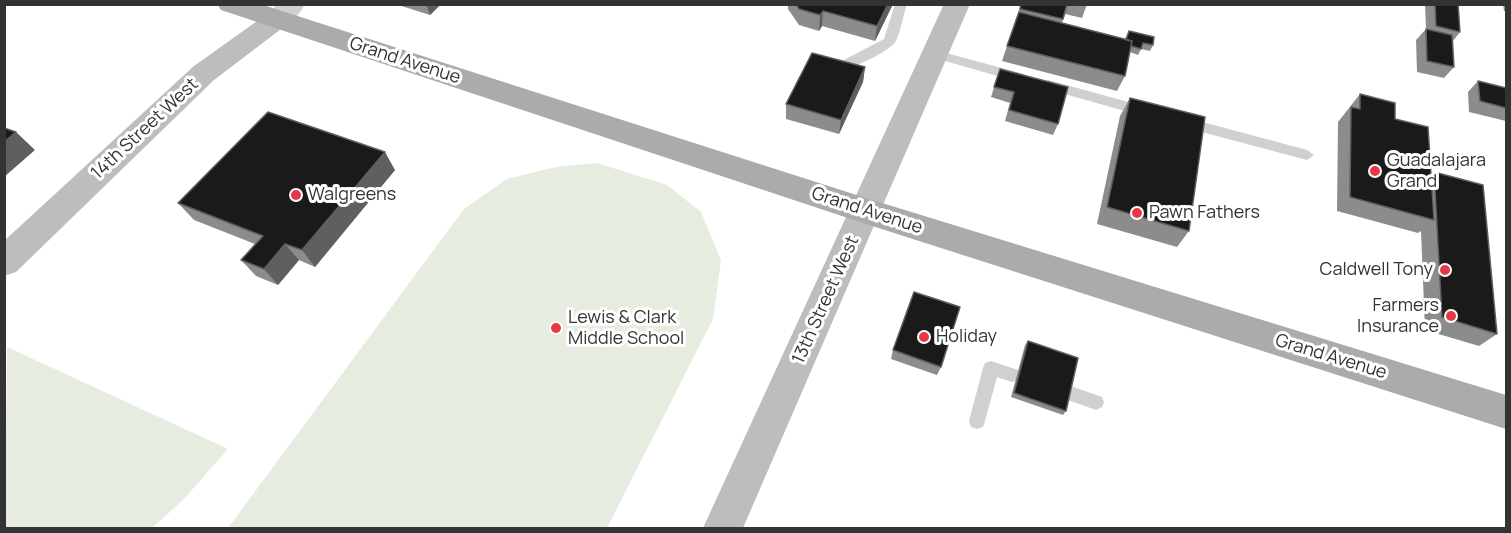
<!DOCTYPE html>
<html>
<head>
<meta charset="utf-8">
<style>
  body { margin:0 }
  #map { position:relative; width:1511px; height:533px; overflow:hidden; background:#fff; font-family:Manrope,sans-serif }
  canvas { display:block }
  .frame { position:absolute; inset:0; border:6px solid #333; pointer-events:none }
</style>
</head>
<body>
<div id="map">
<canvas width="1511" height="533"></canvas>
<div class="frame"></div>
</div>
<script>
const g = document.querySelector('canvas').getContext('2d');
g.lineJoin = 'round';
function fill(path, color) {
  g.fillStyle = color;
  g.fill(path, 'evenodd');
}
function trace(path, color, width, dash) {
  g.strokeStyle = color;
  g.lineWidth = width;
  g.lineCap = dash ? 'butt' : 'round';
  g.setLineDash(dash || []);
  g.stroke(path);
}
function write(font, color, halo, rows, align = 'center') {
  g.font = font + ' Manrope,sans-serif';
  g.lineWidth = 6;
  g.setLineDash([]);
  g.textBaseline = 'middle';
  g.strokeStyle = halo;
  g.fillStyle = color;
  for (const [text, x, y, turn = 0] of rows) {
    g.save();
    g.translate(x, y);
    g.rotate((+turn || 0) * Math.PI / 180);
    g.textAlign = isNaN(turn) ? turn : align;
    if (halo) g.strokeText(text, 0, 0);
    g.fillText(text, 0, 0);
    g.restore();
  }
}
fill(new Path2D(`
  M597,163L667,185L701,212L721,260L713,319L607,528H228L464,209L507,179L556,167Z
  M7,347L228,449L183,500L152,528H5Z`), '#e6ecdf');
fill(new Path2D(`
  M895,4H907C903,16 901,30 896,41C891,51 847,72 838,69V63L884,39Z
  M935,50L1024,74L1025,77L1019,82L931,57L929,54Z
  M1048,80L1143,106L1150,111L1143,116L1043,88L1042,85Z
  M1184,117L1307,150L1314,155L1307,160L1179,126L1177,122L1179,118Z
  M991,361L1018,370L1020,375L1018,380L1012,382L997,377L985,421L983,427L977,429L971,427L969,421L983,368L985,363Z
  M1071,386L1102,397L1104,402L1102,407L1096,410L1065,399L1063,394L1065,389Z`), '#d0d0d0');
fill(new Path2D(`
  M277,4H305C297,19 284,31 267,26L263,20Z`), '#d0d0d0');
fill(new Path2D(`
  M944,4H970L743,528H703Z
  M276,11L285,14L289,20L285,26L214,80L16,272L4,276V241L194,66L267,14Z`), '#bdbdbd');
fill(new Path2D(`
  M217,4H260L866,198L1506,395V429L866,224L221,10Z`), '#ababab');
fill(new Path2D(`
  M395,4H441L430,15Z
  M788,4H893L875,41L822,26L819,31L799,25L788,9Z
  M1021,4H1087L1082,18L1065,14L1062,23L1125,39L1129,31L1153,45L1150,51L1141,49L1138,55L1130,52L1125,76L1117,91L1002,61Z
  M1425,4H1458L1460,32L1453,41L1454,67L1444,78L1417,72L1416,40L1426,29Z
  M1503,4H1506V11H1504Z
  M865,67L863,82L839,134L786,119V104Z
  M1000,69L1058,124L1053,135L1005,121L1010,103L991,97Z
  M1478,81L1506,88V121L1469,112L1468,92Z
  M1360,94L1395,119L1431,176L1434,172L1497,334L1479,346L1425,330L1421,231L1418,233L1337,211L1338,122Z
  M1130,98L1189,231L1177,247L1097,224L1120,116Z
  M395,170L315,267L299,260L278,285L256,276L241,260L255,244L194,220L178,203Z
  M1028,341L1066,411L1063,415L1011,397L1025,345Z
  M893,350L941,367L937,375L891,359Z`), '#8c8c8c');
fill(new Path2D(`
  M426,4H441L430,15Z
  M888,4H893L875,41L877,26Z
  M823,11L822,26L819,31L820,15Z
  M865,67L863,82L839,134L841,120Z
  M16,132L35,150L4,177V142Z
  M385,152L395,170L315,267L302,250Z
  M285,244L299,260L278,285L264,269Z`), '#5f5f5f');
const building = new Path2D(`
  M796,4H888L877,26L823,11L820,15L799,9Z
  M1021,4H1067L1063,19L1020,9Z
  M1435,4H1458L1460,32L1436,26Z
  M1019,12L1132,41L1125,76L1007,46Z
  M1426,29L1452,35L1454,67L1427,61Z
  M1129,31L1154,37L1153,45L1143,43L1141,49L1131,46L1132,41L1126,40Z
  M812,53L865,67L841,120L786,104Z
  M1000,69L1068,87L1058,124L1009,110L1014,92L994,87Z
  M1478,81L1506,88V108L1480,101Z
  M1360,94L1395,103V119L1428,127L1434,220L1350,197L1351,107L1360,109Z
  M1130,98L1205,117L1189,231L1107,207Z
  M268,112L385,152L302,250L285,244L264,269L241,260L263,236L178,203Z
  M4,128L16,132L4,142Z
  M1434,172L1483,185L1497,334L1442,317Z
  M914,292L960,307L941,367L893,350Z
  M1028,341L1078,358L1066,411L1014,393Z`);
fill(building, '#1a1a1a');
trace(building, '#5f5f5f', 1.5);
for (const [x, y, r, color] of [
  [1375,171,6,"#e63946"],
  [296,195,6,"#e63946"],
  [1137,213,6,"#e63946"],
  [1445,270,6,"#e63946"],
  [1451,316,6,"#e63946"],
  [556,328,6,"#e63946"],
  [924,337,6,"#e63946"]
]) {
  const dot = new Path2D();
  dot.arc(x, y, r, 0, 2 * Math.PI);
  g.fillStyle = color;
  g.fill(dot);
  trace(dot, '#fff', 2);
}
write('18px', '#333', '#fff', [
  ["Grand Avenue",405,61,18],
  ["14th Street West",145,129,-43],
  ["Grand Avenue",867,211,18],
  ["13th Street West",826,300,-66],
  ["Grand Avenue",1331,357,17]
]);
write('18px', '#333', '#fff', [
  ["Guadalajara",1387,161],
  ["Grand",1387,182],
  ["Walgreens",308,195],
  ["Pawn Fathers",1149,213],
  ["Caldwell Tony",1433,270,"right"],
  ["Farmers",1439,306,"right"],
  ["Insurance",1439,327,"right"],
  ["Lewis & Clark",568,318],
  ["Middle School",568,339],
  ["Holiday",936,337]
], 'left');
</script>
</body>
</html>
